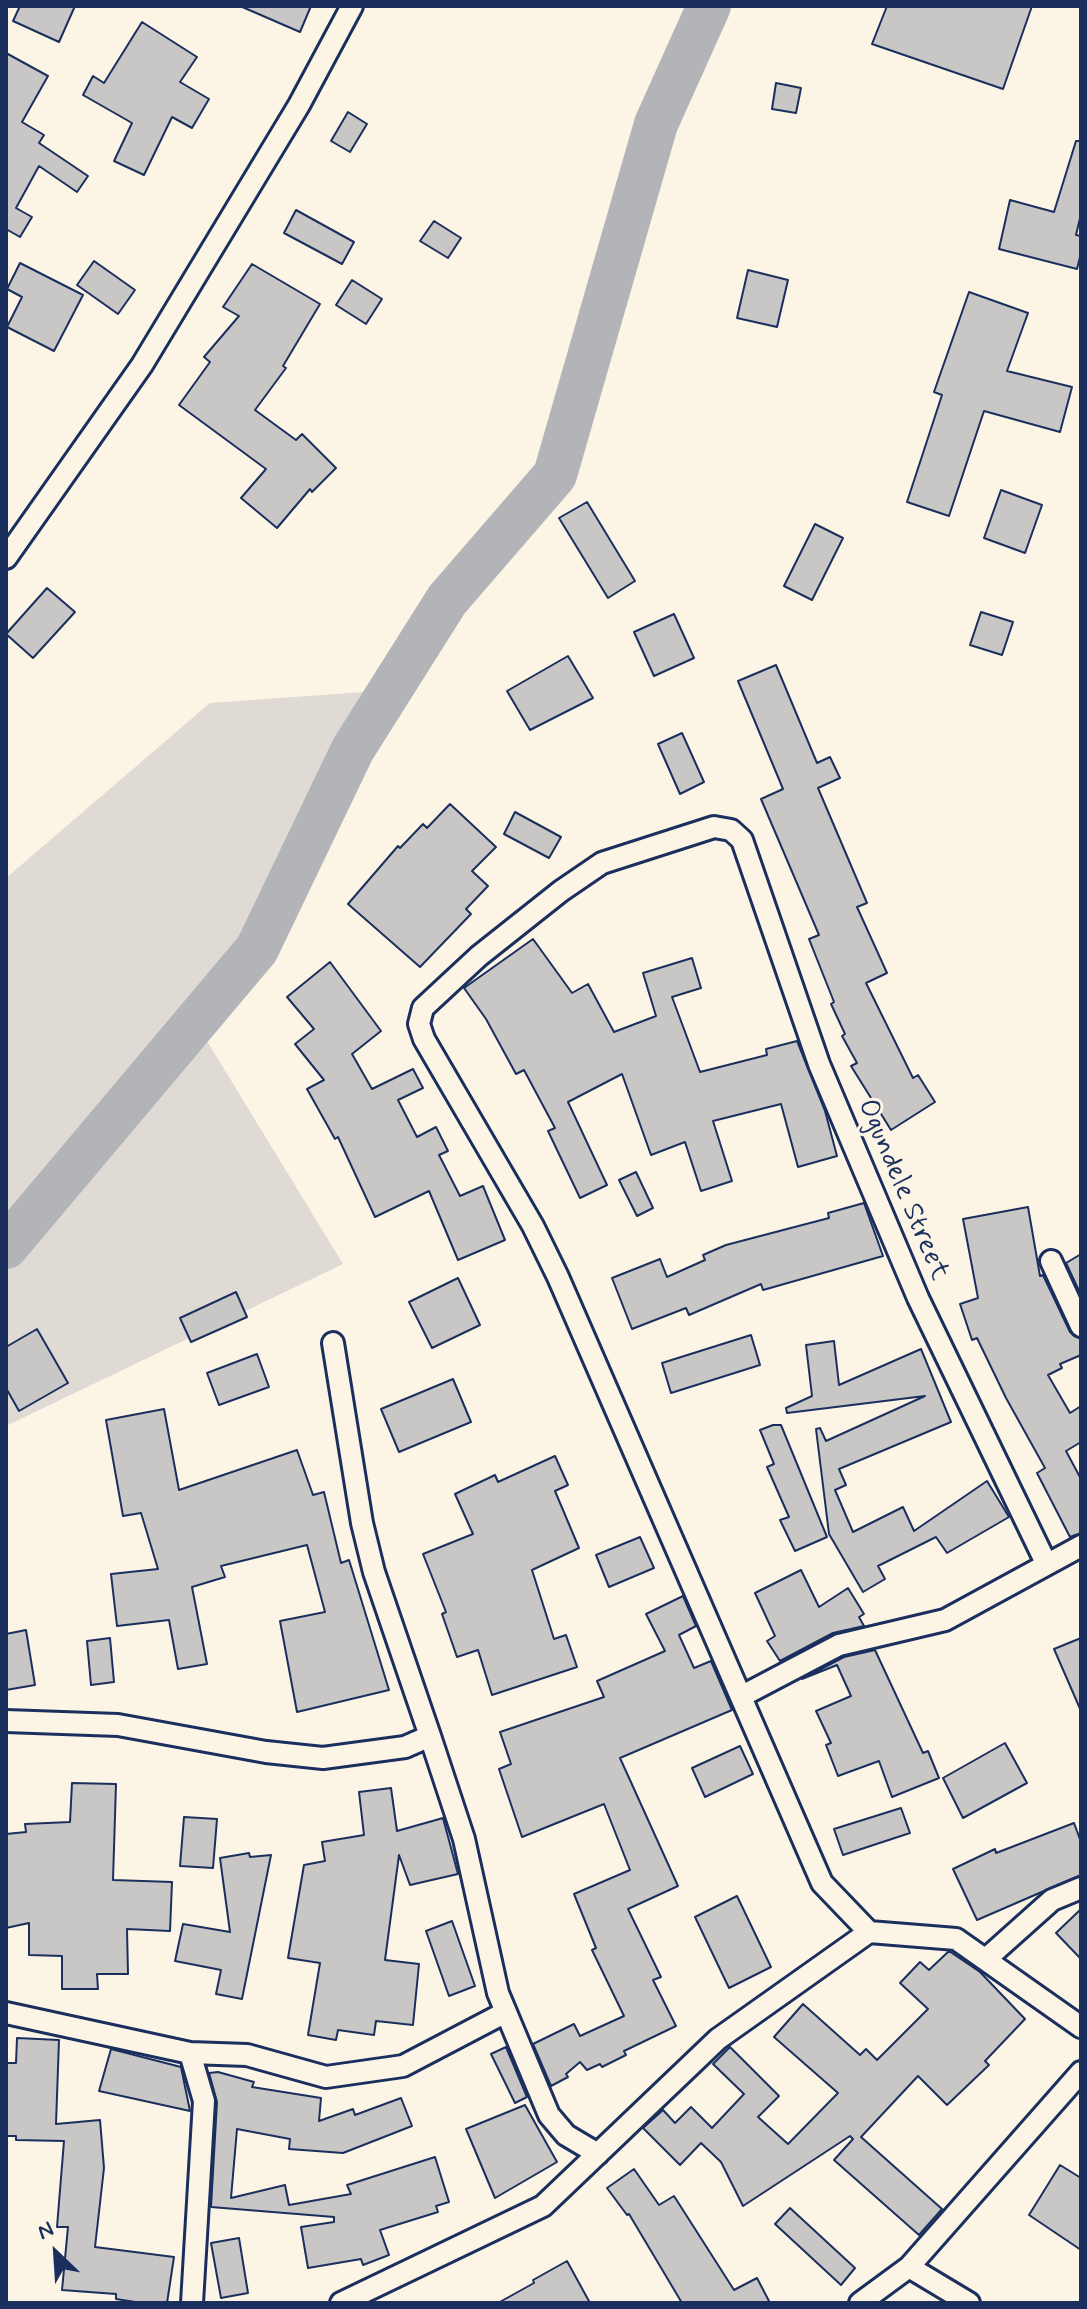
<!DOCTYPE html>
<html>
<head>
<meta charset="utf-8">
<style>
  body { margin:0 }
  #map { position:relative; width:1087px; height:2309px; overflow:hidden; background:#fcf5e5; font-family:Mynerve,sans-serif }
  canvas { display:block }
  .frame { position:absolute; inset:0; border:8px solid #1b2f5e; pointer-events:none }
  .north { position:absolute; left:16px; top:2213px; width:80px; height:80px; -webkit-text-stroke:6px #fcf5e5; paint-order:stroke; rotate:335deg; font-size:22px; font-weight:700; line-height:32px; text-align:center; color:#1b2f5e }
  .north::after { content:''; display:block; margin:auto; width:28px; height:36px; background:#1b2f5e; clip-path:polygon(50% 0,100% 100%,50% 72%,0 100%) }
</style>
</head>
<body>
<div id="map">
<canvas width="1087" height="2309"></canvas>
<div class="frame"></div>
<div class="north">N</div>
</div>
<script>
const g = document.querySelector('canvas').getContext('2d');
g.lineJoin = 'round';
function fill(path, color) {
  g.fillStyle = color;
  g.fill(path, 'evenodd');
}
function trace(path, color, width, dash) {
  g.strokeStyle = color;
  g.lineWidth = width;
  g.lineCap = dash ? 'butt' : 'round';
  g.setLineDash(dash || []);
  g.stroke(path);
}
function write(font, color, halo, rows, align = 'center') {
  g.font = font + ' Mynerve,sans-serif';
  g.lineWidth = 6;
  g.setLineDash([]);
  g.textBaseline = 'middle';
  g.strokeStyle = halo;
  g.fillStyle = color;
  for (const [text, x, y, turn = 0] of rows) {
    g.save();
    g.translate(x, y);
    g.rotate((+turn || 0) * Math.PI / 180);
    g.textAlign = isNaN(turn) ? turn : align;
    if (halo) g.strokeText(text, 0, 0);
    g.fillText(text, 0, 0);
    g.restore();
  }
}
fill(new Path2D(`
  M405,689L196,1023L343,1264L6,1426V878L210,703Z`), '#dfdbd4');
trace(new Path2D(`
  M6,1247L257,949L353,749L447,600L555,475L656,124L709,6`), '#b2b4b8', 44);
const building = new Path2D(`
  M20,6H75L59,42L13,21Z
  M240,6H311L300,32Z
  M887,6H1032L1003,89L872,44Z
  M142,22L197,57L180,82L209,99L192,128L172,117L144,175L114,161L132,123L83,95L93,76L104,83Z
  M6,53L48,76L22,122L44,135L39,143L88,176L77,192L39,166L16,208L32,217L20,237L6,229Z
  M776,83L801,88L796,113L772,109Z
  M348,112L367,124L350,152L331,141Z
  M1076,141H1081V214L1076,235L1081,236V253L1077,269L999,249L1010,200L1054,212Z
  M296,210L354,242L342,264L284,233Z
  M434,221L461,238L448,258L420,241Z
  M94,261L135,290L118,314L77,285Z
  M20,263L83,295L54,351L7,327L22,297L7,289Z
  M252,264L320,304L283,366L286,368L255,410L296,440L302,434L336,468L312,492L310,489L277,528L241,498L266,469L179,405L210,362L204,357L239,316L223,307Z
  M748,270L788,280L777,327L737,318Z
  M352,280L382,299L366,324L336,305Z
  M969,292L1028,313L1007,371L1072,387L1060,432L984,411L949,516L907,502L942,395L934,392Z
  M1001,490L1042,505L1025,553L984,538Z
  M587,502L635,581L608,598L559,518Z
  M815,524L843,538L812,600L784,586Z
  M47,588L75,612L33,658L6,634Z
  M981,612L1013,622L1002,655L970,645Z
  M674,614L694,658L654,676L634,632Z
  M568,656L593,698L530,730L507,691Z
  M776,665L817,763L830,757L840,778L818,788L867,903L857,907L887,973L866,983L913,1078L918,1075L935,1102L891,1130L851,1066L857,1063L842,1036L845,1034L831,1004L834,1002L809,939L819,935L761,799L783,789L738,681Z
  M682,733L704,782L680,794L658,744Z
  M450,804L496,847L472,871L488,886L466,909L471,914L420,967L348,904L398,846L400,848L423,824L427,828Z
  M515,812L561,837L549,858L504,834Z
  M533,939L572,993L588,984L614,1032L656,1016L643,973L692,958L701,988L672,997L700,1072L767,1055L766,1049L797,1041L825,1111L837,1156L798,1167L781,1104L713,1121L732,1181L701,1191L685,1142L651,1155L622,1074L568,1102L607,1185L580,1198L548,1131L555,1128L524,1070L516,1074L486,1019L464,988Z
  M330,962L381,1031L352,1054L372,1089L413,1069L423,1088L398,1100L417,1137L436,1127L448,1151L439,1155L460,1196L483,1186L505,1240L458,1260L429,1191L375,1217L338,1137L335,1139L307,1089L324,1080L295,1044L314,1029L287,997Z
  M636,1172L653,1208L637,1216L619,1180Z
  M864,1203L883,1256L763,1290L761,1284L689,1315L686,1308L632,1329L612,1278L660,1259L667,1277L705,1260L703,1255L726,1245L829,1218L828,1213Z
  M1028,1207L1040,1276L1043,1275L1070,1332L1081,1339V1355L1060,1364L1062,1368L1048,1375L1070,1413L1081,1406V1442L1066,1451L1081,1479V1533L1070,1537L1037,1473L1045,1468L1006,1398L977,1338L972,1340L960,1304L978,1298L963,1219Z
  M1081,1254V1295L1066,1263Z
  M458,1278L480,1325L432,1348L409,1302Z
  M236,1292L247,1317L191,1342L180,1318Z
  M37,1329L68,1383L19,1411L6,1388V1347Z
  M751,1335L760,1365L671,1393L662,1363Z
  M834,1341L839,1385L921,1349L951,1422L839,1469L846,1485L835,1490L853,1532L903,1507L914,1531L987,1481L1009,1517L947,1553L936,1537L878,1566L885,1579L863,1592L829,1534L816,1429L820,1428L826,1441L925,1396L787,1413L786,1408L812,1396L806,1345Z
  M257,1354L269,1387L219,1405L207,1373Z
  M453,1379L471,1422L399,1452L381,1409Z
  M164,1409L179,1490L297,1450L313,1495L324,1492L341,1563L349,1560L389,1690L297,1712L280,1621L325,1612L307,1545L221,1566L225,1577L192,1587L207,1664L178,1669L169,1620L117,1626L111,1574L158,1569L141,1513L123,1516L106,1420Z
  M773,1425H781L827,1537L795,1551L780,1520L789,1517L767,1467L774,1464L760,1430Z
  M555,1456L568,1485L555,1491L579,1548L532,1570L554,1639L566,1635L577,1667L492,1695L478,1650L457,1657L442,1614L446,1612L423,1554L473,1534L455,1494L495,1475L498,1482Z
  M640,1537L654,1568L609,1587L596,1555Z
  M801,1570L819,1607L848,1588L864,1614L859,1617L864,1626L833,1633L780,1661L767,1641L775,1636L755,1593Z
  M683,1596L696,1626L679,1635L694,1668L711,1661L732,1710L620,1758L678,1886L628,1909L661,1977L653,1980L676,2026L624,2051L626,2055L602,2067L600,2064L587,2070L580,2062L566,2074L568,2077L551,2086L533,2044L574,2024L580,2036L624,2016L592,1950L596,1948L574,1894L630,1870L604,1804L522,1837L499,1769L511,1764L500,1732L604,1697L597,1681L665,1651L646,1614Z
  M26,1630L35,1685L6,1690V1634Z
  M110,1638L114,1682L91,1685L87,1641Z
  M1081,1638V1711L1054,1649Z
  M875,1650L923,1753L928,1751L939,1778L892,1797L879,1761L838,1776L826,1745L831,1743L816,1711L851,1696L837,1665L802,1679L844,1657Z
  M1005,1743L1027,1783L963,1818L943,1778Z
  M740,1746L753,1774L705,1797L692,1768Z
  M72,1783L116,1784L113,1880L172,1882L170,1931L127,1929L128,1974H97L98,1989H62V1956L29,1955V1923L6,1928V1834L26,1832L25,1824L70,1822Z
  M391,1788L397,1831L443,1818L458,1874L410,1885L399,1855L385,1960L419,1964L413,2025L376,2021L374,2035L338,2030L336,2040L308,2035L320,1963L288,1958L304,1865L325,1861L322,1842L364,1835L359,1792Z
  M901,1808L910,1833L843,1855L834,1829Z
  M184,1817L217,1819L213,1868L180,1866Z
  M1074,1823L1081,1842V1875L977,1920L953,1869L995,1849L996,1853Z
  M249,1853L250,1857L271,1855L242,1999L216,1994L221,1970L175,1961L183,1924L230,1932L220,1858Z
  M737,1896L771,1967L729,1988L695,1917Z
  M1081,1909V1959L1056,1933Z
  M452,1921L475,1986L449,1996L426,1931Z
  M949,1951L980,1972L1025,2019L985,2061L989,2065L947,2105L918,2076L861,2137L942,2209L919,2235L834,2160L853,2139L850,2136L743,2206L721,2162L701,2143L680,2165L643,2128L663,2110L675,2123L691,2107L712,2128L744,2094L713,2064L730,2047L779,2096L758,2117L788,2144L838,2093L774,2037L803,2004L860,2055L866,2049L877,2060L928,2009L900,1983L920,1962L929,1970Z
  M17,2038L59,2040L56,2124L100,2120L104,2168L95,2247L174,2257L167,2303H142L116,2299V2294L62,2290L68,2227H57L64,2141L16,2140V2136H6V2063H16Z
  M506,2047L527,2097L515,2103L491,2054Z
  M111,2049L181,2067L190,2111L99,2091Z
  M218,2072L254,2082L252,2087L321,2098L319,2121L353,2109L355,2115L401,2098L412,2126L343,2153L289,2149L290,2139L237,2129L231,2198L285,2185L289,2205L351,2194L347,2185L435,2157L449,2202L436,2206L438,2212L380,2230L389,2255L363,2265L361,2259L308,2268L301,2227L334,2222V2217L211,2207L217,2102L209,2073Z
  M525,2105L557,2162L495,2198L466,2129Z
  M1060,2165L1081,2178V2250L1029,2215Z
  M634,2169L659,2205L674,2196L734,2290L757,2278L770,2303H682L629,2214L627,2215L607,2188Z
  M790,2208L855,2268L841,2285L775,2224Z
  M239,2238L248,2293L221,2298L211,2243Z
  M567,2261L590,2303H498L534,2283L533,2280Z`);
fill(building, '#c8c7c6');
trace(building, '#1b2f5e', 2);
const minor = new Path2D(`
  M6,558L142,365L299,105L352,6
  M1051,1261L1081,1326
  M333,1343L362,1523L374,1572L430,1736
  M742,1696L839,1645L945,1620L1081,1546
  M6,1721L118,1725L266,1752L323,1758L405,1747L430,1736L464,1839L498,1993L549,2115L566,2135L598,2154
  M869,1932L822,1883L558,1277L533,1226L424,1039L419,1024L423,1008L479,956L561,891L602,863L714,827L731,830L742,840L819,1064L918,1298L1046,1563
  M986,1959L1052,1900L1081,1888
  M6,2013L190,2053L247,2055L326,2077L403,2066L506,2012
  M190,2053L204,2101L192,2303
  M909,2267L969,2303
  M341,2303L543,2206L718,2039L869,1932L956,1939L1081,2027
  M860,2303L909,2267L1081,2072`);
trace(minor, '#1b2f5e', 26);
trace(minor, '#fcf5e5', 20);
write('28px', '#1b2f5e', '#fcf5e5', [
  ["Ogundele Street",902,1190,67]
]);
</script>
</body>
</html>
